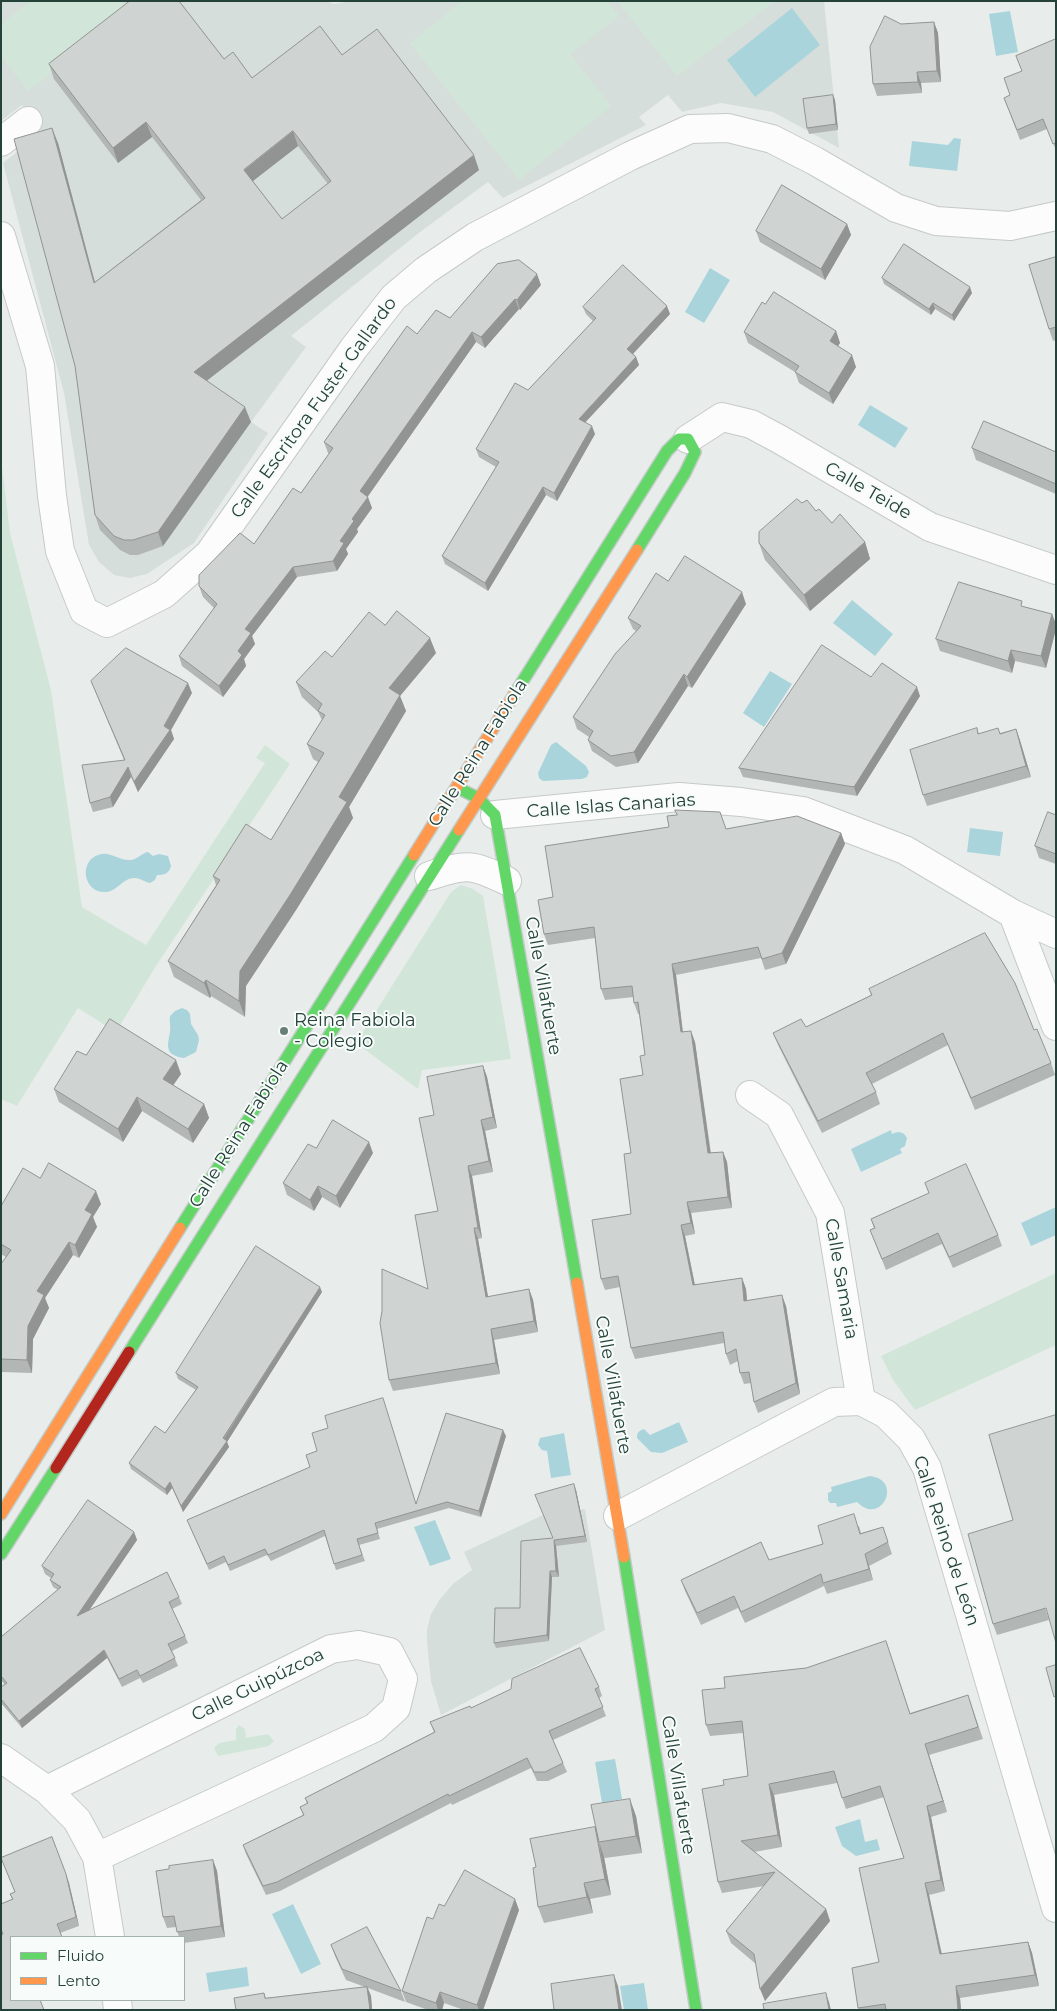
<!DOCTYPE html>
<html>
<head>
<meta charset="utf-8">
<style>
  body { margin:0 }
  #map { position:relative; width:1057px; height:2011px; overflow:hidden; background:#e8edeb; font-family:Montserrat,sans-serif }
  canvas { display:block }
  .frame { position:absolute; inset:0; border:2px solid #24423a; pointer-events:none }
  .legend { position:absolute; left:10px; top:1936px; width:175px; height:65px; box-sizing:border-box; background:#f7fbf9; border:1px solid #a3b1ad; margin:0; padding:6px 9px; list-style:none; font-size:15px; color:#24423a }
  .legend li { display:flex; align-items:center; gap:10px; height:25px }
  .legend b { width:25px; border:1px solid #a3b1ad }
</style>
</head>
<body>
<div id="map">
<canvas width="1057" height="2011"></canvas>
<div class="frame"></div>
<ul class="legend">
<li><b style="height:6px;background:#63d668"></b>Fluido</li>
<li><b style="height:6px;background:#ff974d"></b>Lento</li>
</ul>
</div>
<script>
const g = document.querySelector('canvas').getContext('2d');
g.lineJoin = 'round';
function fill(path, color) {
  g.fillStyle = color;
  g.fill(path, 'evenodd');
}
function trace(path, color, width, dash) {
  g.strokeStyle = color;
  g.lineWidth = width;
  g.lineCap = dash ? 'butt' : 'round';
  g.setLineDash(dash || []);
  g.stroke(path);
}
function write(font, color, halo, rows, align = 'center') {
  g.font = font + ' Montserrat,sans-serif';
  g.lineWidth = 4;
  g.setLineDash([]);
  g.textBaseline = 'middle';
  g.strokeStyle = halo;
  g.fillStyle = color;
  for (const [text, x, y, turn = 0] of rows) {
    g.save();
    g.translate(x, y);
    g.rotate((+turn || 0) * Math.PI / 180);
    g.textAlign = isNaN(turn) ? turn : align;
    if (halo) g.strokeText(text, 0, 0);
    g.fillText(text, 0, 0);
    g.restore();
  }
}
fill(new Path2D(`
  M1,1H326L334,4L351,1H824L839,148L773,112L721,103L682,112L668,95L639,117L646,125L503,198L488,182L420,232L291,336L306,347L251,422L268,433L194,543L147,574L130,578L114,575L99,562L89,545L64,393L3,163L42,132L22,105L1,121Z
  M585,1509L605,1630L441,1715L431,1681L427,1643V1629L431,1614L440,1599L454,1583L472,1570L464,1552L543,1515Z`), '#d6dedb');
fill(new Path2D(`
  M31,1H121L130,13L28,91L1,56V24Z
  M462,1H607L619,16L570,54L611,106L519,180L410,43Z
  M617,1H775L677,76Z
  M1,458L10,533L51,690L82,907L146,945L265,763L256,758L265,745L290,764L156,966L116,1032L78,1008L17,1106L1,1099Z
  M461,885L473,889L483,896L511,1059L422,1070L418,1089L356,1043L451,892Z
  M1056,1273V1345L915,1410L893,1380L881,1356Z
  M239,1725L245,1729L246,1738L268,1734L274,1741L269,1746L218,1756L214,1748L219,1743L236,1740V1729Z`), '#d1e6d8');
fill(new Path2D(`
  M792,8L820,45L755,97L727,60Z
  M1010,11L1018,52L996,56L989,14Z
  M954,138L961,139L957,171L909,166L912,141L948,145Z
  M710,268L730,280L704,323L685,312Z
  M870,405L908,428L895,448L858,425Z
  M852,600L893,634L875,656L833,623Z
  M770,671L792,684L764,727L743,713Z
  M556,742L586,766L589,772L587,777L582,779L543,781L539,778L538,773L551,745Z
  M970,828L1003,832L1000,856L967,852Z
  M148,852L153,856L159,854L168,856L171,866C169,874 164,875 157,875L155,880L150,883C145,882 141,879 136,878C122,877 118,892 105,892C84,893 78,862 98,855C109,850 119,861 131,860C138,859 142,853 148,852Z
  M182,1008L187,1010L190,1014L191,1024L198,1035L199,1040L196,1052L184,1058C165,1055 167,1047 170,1032C171,1027 169,1022 170,1016L175,1011Z
  M891,1130L892,1134C899,1130 904,1132 907,1138L905,1146L900,1149L902,1153L861,1172L851,1149Z
  M1056,1207V1235L1031,1246L1021,1223Z
  M679,1422L688,1442L662,1453L651,1452L637,1438C637,1433 638,1431 644,1429L650,1435Z
  M564,1433L571,1475L551,1478L547,1451L542,1450L538,1445L540,1438Z
  M870,1476C904,1480 881,1527 857,1502L837,1507L836,1503H830L828,1500V1493L832,1491L831,1487Z
  M435,1520L451,1559L430,1566L414,1527Z
  M615,1759L622,1799L602,1803L595,1762Z
  M860,1819L865,1842L877,1839L880,1850L856,1856L842,1846L835,1827Z
  M293,1904L321,1964L301,1974L272,1914Z
  M247,1967L249,1986L209,1992L206,1973Z
  M644,1983L648,2010H624L620,1986Z`), '#a9d4db');
const street = new Path2D(`
  M1,142L28,121
  M1,236L40,366L52,496L60,551L84,611L107,623L164,594L209,554L354,348L394,297L426,270L475,237L630,156L690,129L728,128L772,139L815,161L896,208L936,221L1010,226L1056,216
  M688,439L722,417L751,424L779,439L930,527L1056,570
  M495,815L679,797L741,802L803,811L905,850L1013,914L1056,934
  M429,876C467,864 470,863 507,881
  M1013,914L1056,1026
  M750,1095L779,1115L830,1213L861,1401
  M618,1516L834,1402L861,1401L886,1414L911,1439L927,1468L1056,1908
  M1,1758L47,1790L77,1820L97,1857L110,1937
  M47,1790L331,1649L358,1645L389,1652L403,1679L396,1708L374,1728L97,1857
  M117,2000L118,2010`);
const fast = new Path2D(`
  M514,695L667,451L679,439H688L695,452L685,473L637,550
  M462,790L478,798L495,815L577,1283
  M180,1228L414,855
  M129,1352L459,830
  M1,1554L56,1468
  M624,1557L696,2010`);
const slow = new Path2D(`
  M459,830L637,550
  M414,855L514,695
  M577,1283L624,1557
  M1,1514L180,1228`);
const jam = new Path2D(`
  M56,1468L129,1352`);
trace(street, '#c5cac8', 30);
trace(fast, '#c3cbc8', 14);
trace(slow, '#c3cbc8', 14);
trace(jam, '#c3cbc8', 14);
trace(street, '#fcfcfc', 28);
trace(fast, '#63d668', 11);
trace(slow, '#ff974d', 11);
trace(jam, '#b3261e', 11);
fill(new Path2D(`
  M934,22L938,33L941,82L921,83L922,93L877,96L873,84Z
  M1056,39V150L1047,129L1020,140L1004,98L1010,95L1022,71L1016,56Z
  M342,55L479,170L207,380L251,422L163,546L138,555H130L120,550L100,530L95,515L58,143L95,282L201,200L152,137L118,163L54,79L49,64L224,59L252,78ZM298,146L328,184L282,219L253,181Z
  M833,95L835,100L838,130L809,134L807,128Z
  M847,224L851,235L825,280L760,242L756,231Z
  M1056,257V340L1053,341L1049,329Z
  M882,278L972,293L954,321L935,309L931,315L884,284Z
  M541,285L520,310L519,309L485,348L476,342L367,497L372,508L357,529L358,532L346,549L348,554L337,571L297,577L252,636L255,644L244,659L246,666L223,697L182,666L179,656L214,608L203,597L199,586L254,544L301,493L329,454L328,453L324,442L417,334L450,318Z
  M765,304L836,331L840,343L838,346L856,367L833,404L799,383L795,372L748,343L744,332Z
  M583,307L670,314L633,354L636,357L639,365L585,422L595,434L557,501L546,495L488,591L445,564L442,556L496,467L479,457L476,449L528,390L593,321L586,314Z
  M972,448L1056,452V494L976,460Z
  M802,503L816,511L832,523L865,542L870,559L810,611L765,560L759,543Z
  M668,581L746,604L692,688L688,686L638,763L616,767L592,751L588,740L589,737L577,729L573,717L636,631L633,629L628,618Z
  M1025,607L1052,614L1056,624V629L1046,668L1015,661L1012,673L940,651L936,639Z
  M385,625L436,653L400,696L406,711L349,807L353,818L296,910L246,986L245,1017L211,996L210,998L174,977L168,961L216,885L213,876L271,840L318,762L313,759L307,744L322,720L318,712L302,697L296,682L332,657Z
  M871,677L920,696L857,796L743,777L739,768Z
  M91,681L192,693L171,730L174,739L138,792L131,777L113,807L93,812L90,803L124,760Z
  M977,728L979,734L1000,733L1016,729L1031,777L927,806L923,795Z
  M1056,815V864L1039,858L1035,846Z
  M726,829L841,833L845,844L786,964L765,970L761,958L676,975L683,1032L695,1042L711,1153L723,1152L727,1162L732,1208L691,1213L695,1234L685,1236L695,1285L742,1278L746,1289L747,1300L786,1306L800,1394L758,1413L754,1402L751,1383L744,1384L740,1373L738,1361L730,1365L726,1354L724,1343L635,1359L631,1348L620,1287L605,1290L601,1279L631,1214V1153L643,1075L645,1055L639,1014H638L634,1003V997L605,1000L601,989L595,938L548,945L544,934L553,897Z
  M869,989L1034,1030L1051,1063L1055,1075L975,1110L948,1045L872,1084L876,1092L880,1104L822,1133L778,1045L773,1033L806,1027L871,995Z
  M86,1055L181,1074L173,1085L204,1104L209,1118L193,1143L142,1111L123,1142L59,1102L54,1089Z
  M483,1066L487,1077L497,1128L485,1131L493,1172L472,1176L482,1238L478,1239L488,1297L529,1289L533,1300L538,1332L494,1340L500,1374L393,1391L389,1380L428,1289L438,1211L434,1115Z
  M316,1148L373,1153L340,1208L322,1197L314,1211L287,1195L283,1183Z
  M40,1178L101,1204L93,1217L97,1227L79,1258L73,1255L45,1298L49,1308L33,1339L32,1373L2,1372L1,1370V1264L6,1257L1,1254V1206Z
  M925,1183L998,1235L1002,1246L953,1268L942,1244L886,1270L870,1230L874,1228L871,1219L929,1193Z
  M322,1292L227,1442L229,1447L183,1512L172,1488L167,1495L131,1469L129,1463L165,1433L196,1390L178,1379L176,1373Z
  M989,1435L1049,1620L997,1635L993,1624L1013,1520Z
  M506,1436L481,1517L449,1508L377,1529L380,1539L359,1545L365,1561L336,1570L325,1536L271,1561L267,1555L230,1571L226,1562L209,1570L187,1520L416,1503Z
  M576,1490L587,1542L556,1546L559,1577H552L549,1641L496,1648L494,1643L520,1608Z
  M859,1526L861,1533L883,1527L892,1554L869,1566L873,1580L827,1594L824,1586L745,1623L738,1608L701,1625L685,1591L681,1580L769,1560L823,1544Z
  M134,1532L137,1540L89,1610L179,1597L182,1604L172,1609L185,1636L188,1643L172,1651L178,1666L143,1683L140,1678L122,1687L107,1658L22,1728L1,1703V1687L5,1685L1,1680V1637L58,1590L53,1587L50,1580L51,1578L45,1574L42,1566Z
  M890,1653L910,1713L968,1695L983,1739L929,1755L947,1812L931,1817L945,1891L929,1895L942,1954L1028,1942L1032,1953L1039,1986L960,1998L961,2010H859L858,2008L879,1962L904,1858L884,1797L846,1809L837,1783L774,1795L782,1847L754,1852L826,1909L830,1921L765,2001L756,1964L731,1943L726,1931L764,1886L722,1893L718,1882L724,1785L748,1776L743,1733L710,1736L706,1725L725,1688L806,1668Z
  M599,1687L602,1696L599,1698L606,1716L553,1740L567,1772L548,1781H537L531,1768L452,1805L451,1803L280,1891L266,1895L246,1854L243,1845L303,1815L300,1807L307,1804L305,1798L434,1732L430,1722L471,1708Z
  M636,1816L642,1853L605,1858L604,1857L611,1895L590,1899L593,1913L544,1923L538,1907L536,1867L595,1827Z
  M52,1837L69,1883L79,1926L60,1933L62,1937H11V2000H44L40,2001L44,2010H1V1935L3,1934L1,1930V1904L12,1899L10,1894L15,1892L1,1858Z
  M213,1860L217,1871L225,1937L184,1943V1937H179L176,1927L167,1928L163,1917L169,1869Z
  M444,1906L519,1910L483,2010H464L444,2003L442,2010H428L406,2002L402,1991L433,1919Z
  M331,1945L401,1991L405,2002L368,1988L371,1996L372,2010H236L264,1993L266,1998L365,1987L346,1980L335,1956Z`), '#b2b6b5');
fill(new Path2D(`
  M934,22L938,33L941,82L937,71Z
  M917,72L921,83L922,93L918,82Z
  M833,95L835,100L838,130L836,124Z
  M146,122L152,137L118,163L113,148Z
  M52,128L58,143L99,298L94,283Z
  M293,131L298,146L249,184L244,170Z
  M474,155L479,170L200,386L194,372Z
  M847,224L851,235L825,280L821,269Z
  M537,274L541,285L520,310L517,300Z
  M970,287L972,293L954,321L952,315Z
  M515,299L519,309L485,348L481,337Z
  M933,303L935,309L931,315L929,309Z
  M667,306L670,314L630,357L627,349Z
  M836,331L840,343L834,352L830,341Z
  M472,332L476,342L364,502L360,491Z
  M852,355L856,367L833,404L829,393Z
  M636,357L639,365L581,427L579,419Z
  M245,407L251,422L163,546L158,532Z
  M592,426L595,434L557,501L554,493Z
  M543,487L546,495L488,591L485,583Z
  M368,497L372,508L357,529L358,532L346,549L348,554L337,571L333,561L340,541L352,519Z
  M865,542L870,559L810,611L804,595Z
  M293,567L297,577L252,636L255,644L244,659L246,666L223,697L219,686L238,651L245,629Z
  M742,592L746,604L692,688L687,677Z
  M1052,614L1056,624V629L1046,668L1041,656Z
  M430,638L436,653L400,696L406,711L349,807L353,818L296,910L246,986L245,1017L239,1001L240,971L339,797L389,688Z
  M1011,650L1015,661L1012,673L1008,661Z
  M684,674L688,686L638,763L634,752Z
  M188,683L192,693L171,730L174,739L138,792L134,782Z
  M917,687L920,696L857,796L854,787Z
  M1016,729L1020,740L1031,777L1026,766Z
  M128,767L131,777L113,807L110,797Z
  M841,833L845,844L786,964L782,953Z
  M672,964L676,975L684,1043L681,1032Z
  M206,980L211,996L210,998L204,983Z
  M691,1031L695,1042L712,1164L708,1153Z
  M176,1060L181,1074L168,1093L163,1079Z
  M483,1066L487,1077L497,1128L493,1117Z
  M137,1097L142,1111L123,1142L118,1129Z
  M204,1104L209,1118L193,1143L188,1129Z
  M481,1120L485,1131L493,1172L489,1161Z
  M369,1142L373,1153L340,1208L336,1196Z
  M723,1152L727,1162L732,1208L728,1197Z
  M468,1166L472,1176L482,1238L478,1228Z
  M318,1186L322,1197L314,1211L310,1200Z
  M96,1191L101,1204L93,1217L97,1227L79,1258L75,1245L85,1210Z
  M687,1202L691,1213L695,1234L691,1223Z
  M681,1225L685,1236L697,1296L693,1285Z
  M474,1228L478,1239L490,1308L486,1297Z
  M69,1242L73,1255L45,1298L49,1308L33,1339L32,1373L27,1360L28,1326L37,1291Z
  M742,1278L746,1289L748,1312L744,1301Z
  M320,1287L322,1292L227,1442L229,1447L183,1512L181,1506Z
  M529,1289L533,1300L538,1332L534,1321Z
  M782,1295L786,1306L800,1394L796,1383Z
  M491,1329L494,1340L500,1374L496,1363Z
  M503,1430L506,1436L481,1517L479,1511Z
  M170,1482L172,1488L167,1495L165,1489Z
  M574,1484L576,1490L587,1542L585,1536Z
  M134,1532L137,1540L80,1624L77,1616Z
  M554,1540L556,1546L559,1577L556,1571Z
  M865,1554L869,1566L873,1580L869,1569Z
  M550,1571L552,1577L549,1641L547,1635Z
  M104,1650L107,1658L22,1728L19,1721Z
  M925,1744L929,1755L947,1812L943,1801Z
  M769,1784L774,1795L782,1847L778,1835Z
  M630,1799L636,1816L642,1853L636,1836Z
  M927,1806L931,1817L945,1891L941,1880Z
  M599,1842L604,1857L611,1895L605,1879Z
  M213,1860L217,1871L225,1937L221,1926Z
  M66,1874L69,1883L79,1926L76,1917Z
  M584,1883L590,1899L593,1913L587,1897Z
  M925,1883L929,1895L944,1966L940,1954Z
  M515,1899L519,1910L483,2010H479L477,2005Z
  M826,1909L830,1921L765,2001L760,1989Z
  M1028,1942L1032,1953L1039,1986L1035,1975Z
  M614,1975L618,1986L622,2010H619Z
  M956,1986L960,1998L961,2010H958Z
  M367,1987L371,1996L372,2010H370Z
  M440,1992L444,2003L442,2010H438L436,2003Z
  M826,1993L829,2002L831,2010H829Z`), '#919493');
const building = new Path2D(`
  M130,1H179L224,59L233,52L252,78L320,26L342,55L377,29L474,155L194,372L245,407L158,532L133,540H124L114,536L95,515L75,366L14,139L52,128L94,283L205,198L146,122L113,148L49,64ZM293,131L331,181L282,219L244,170Z
  M885,16L901,24L934,22L937,71L917,72L918,82L873,84L870,47Z
  M1056,39V143L1053,144L1043,119L1017,130L1004,98L1010,95L1004,78L1022,71L1016,56Z
  M833,95L836,124L807,128L803,99Z
  M782,185L847,224L821,269L756,231Z
  M904,244L970,287L952,315L933,303L929,309L882,278Z
  M1056,257V327L1049,329L1029,265Z
  M519,260L537,274L517,300L515,299L481,337L472,332L360,491L368,497L352,519L354,521L340,541L344,543L333,561L293,567L245,629L251,633L238,651L242,655L219,686L179,656L217,604L199,586V575L240,533L254,544L293,488L301,493L333,448L324,442L407,326L417,334L436,310L450,318L497,264Z
  M623,265L667,306L627,349L636,357L579,419L592,426L554,493L543,487L485,583L442,556L499,462L476,449L515,383L528,390L596,318L583,307Z
  M774,292L836,331L830,341L852,355L829,393L795,372L799,366L744,332L762,302L765,304Z
  M984,421L1056,452V484L972,448Z
  M797,499L802,503L807,500L816,511L819,509L832,523L840,514L865,542L804,595L759,543V532Z
  M685,556L742,592L687,677L684,674L634,752L611,756L588,740L593,731L573,717L615,654L641,626L628,618L656,573L668,581Z
  M959,582L1022,601L1021,606L1052,614L1041,656L1011,650L1008,661L936,639Z
  M397,611L430,638L389,688L400,695L339,797L347,802L290,895L240,971L239,1001L206,980L204,983L168,961L220,880L213,876L246,824L271,840L324,753L307,744L325,715L318,711L322,704L296,682L325,651L332,657L369,612L385,625Z
  M822,645L871,677L882,663L917,687L854,787L739,768Z
  M126,648L188,683L164,726L170,730L134,782L128,767L110,797L90,803L82,765L125,760L91,681Z
  M977,728L978,734L998,728L1000,734L1016,729L1026,766L923,795L910,750Z
  M675,810L720,812L726,829L797,816L841,833L782,953L762,959L758,947L672,964L681,1032L691,1031L708,1153L723,1152L728,1197L687,1202L691,1223L681,1225L693,1285L742,1278L744,1301L782,1295L796,1383L754,1402L749,1372L740,1373L736,1349L726,1354L723,1332L631,1348L618,1276L601,1279L592,1220L631,1214L624,1154L631,1153L620,1079L643,1075L640,1056L645,1055L638,1002L634,1003L632,986L601,989L594,927L544,934L538,900L553,897L545,846L669,827L667,816L677,815Z
  M1048,812L1056,815V854L1035,846Z
  M985,933L1015,983L1034,1030L1037,1029L1051,1063L971,1098L943,1033L866,1073L876,1092L818,1121L773,1033L801,1019L806,1027L872,995L869,989Z
  M110,1019L176,1060L163,1079L204,1104L188,1129L137,1097L118,1129L54,1089L77,1051L86,1055Z
  M483,1066L493,1117L481,1120L489,1161L468,1166L478,1228H474L486,1297L529,1289L534,1321L491,1329L496,1363L389,1380L380,1323L382,1311V1269L428,1289L415,1215L438,1211L419,1118L434,1115L427,1077Z
  M333,1120L369,1142L336,1196L318,1186L310,1200L283,1183L308,1144L316,1148Z
  M49,1163L96,1191L85,1210L92,1214L75,1245L69,1242L37,1291L44,1295L28,1326L27,1360L1,1359V1264L11,1250L1,1244V1206L23,1168L40,1178Z
  M966,1164L998,1235L949,1257L938,1233L882,1259L870,1230L875,1228L871,1219L929,1193L925,1183Z
  M256,1246L320,1287L223,1438L227,1441L181,1506L170,1482L165,1489L129,1463L155,1426L165,1433L198,1387L176,1373Z
  M383,1398L416,1504L446,1413L503,1430L479,1511L447,1502L375,1523L378,1533L357,1539L362,1555L334,1564L324,1530L268,1555L265,1549L228,1565L224,1556L207,1564L187,1520L310,1467L306,1455L317,1451L312,1433L328,1428L325,1416Z
  M1056,1415V1643L1046,1608L993,1624L968,1534L1013,1520L989,1435Z
  M574,1484L585,1536L554,1540L556,1571H550L547,1635L494,1643L495,1608H520L521,1541L553,1538L535,1495Z
  M88,1500L134,1532L77,1616L167,1572L179,1597L169,1602L185,1636L168,1644L175,1658L140,1676L137,1670L119,1679L104,1650L19,1721L1,1699V1687L7,1683L1,1676V1637L61,1587L50,1580L54,1574L42,1566Z
  M854,1514L860,1534L883,1527L888,1542L865,1554L869,1569L823,1583L821,1574L741,1612L734,1596L697,1613L681,1580L761,1542L769,1560L823,1544L818,1526Z
  M886,1641L910,1714L968,1695L978,1727L925,1744L943,1801L927,1806L941,1880L925,1883L940,1954L1028,1942L1035,1975L956,1986L958,2010H886L885,2004L858,2008L852,1968L879,1962L859,1868L904,1858L880,1786L842,1798L834,1771L769,1784L778,1835L741,1841L826,1909L760,1989L754,1954L726,1931L775,1872L718,1882L702,1789L724,1785L723,1780L748,1776L742,1721L706,1725L702,1690L725,1688L724,1677L806,1668Z
  M580,1648L599,1687L595,1689L603,1707L549,1731L563,1763L545,1772H534L527,1758L449,1796L448,1794L277,1882L263,1886L243,1845L304,1815L300,1807L308,1803L305,1798L435,1732L430,1722L470,1706L471,1708L511,1689L512,1679Z
  M1056,1665V1696L1054,1697L1046,1668Z
  M630,1799L636,1836L599,1842L591,1805Z
  M595,1827L605,1879L584,1883L587,1897L538,1907L533,1868L536,1867L530,1839Z
  M52,1837L66,1874L76,1917L57,1924L62,1937H11V2000H40L44,2010H1V1935L3,1934L1,1929V1904L13,1899L10,1894L15,1892L1,1858Z
  M213,1860L221,1926L177,1932L174,1916L163,1917L156,1871L169,1869V1866Z
  M465,1870L515,1899L477,2005L440,1992L436,2003L402,1991L427,1917L433,1919L439,1904L444,1906Z
  M367,1927L401,1991L342,1969L331,1945Z
  M614,1975L619,2010H554L551,1984Z
  M367,1987L370,2010H236L234,1998L264,1993L265,1998Z
  M826,1993L829,2010H764L763,2004Z`);
fill(building, '#cfd4d2');
trace(building, '#919493', 1);
for (const [x, y, r, color] of [
  [284,1031,5,"#697e78"]
]) {
  const dot = new Path2D();
  dot.arc(x, y, r, 0, 2 * Math.PI);
  g.fillStyle = color;
  g.fill(dot);
  trace(dot, '#f7fbf9', 2);
}
write('18px', '#24423a', '#f7fbf9', [
  ["Calle Escritora Fuster Gallardo",314,408,-54],
  ["Calle Teide",868,491,30],
  ["Calle Reina Fabiola",478,753,-58],
  ["Calle Islas Canarias",611,806,-4],
  ["Calle Villafuerte",543,986,80],
  ["Calle Reina Fabiola",239,1134,-58],
  ["Calle Samaria",841,1279,80],
  ["Calle Villafuerte",613,1385,80],
  ["Calle Reino de León",946,1541,72],
  ["Calle Guipúzcoa",258,1685,-26],
  ["Calle Villafuerte",678,1785,81]
]);
write('18px', '#24423a', '#f7fbf9', [
  ["Reina Fabiola",294,1021],
  ["- Colegio",294,1042]
], 'left');
</script>
</body>
</html>
